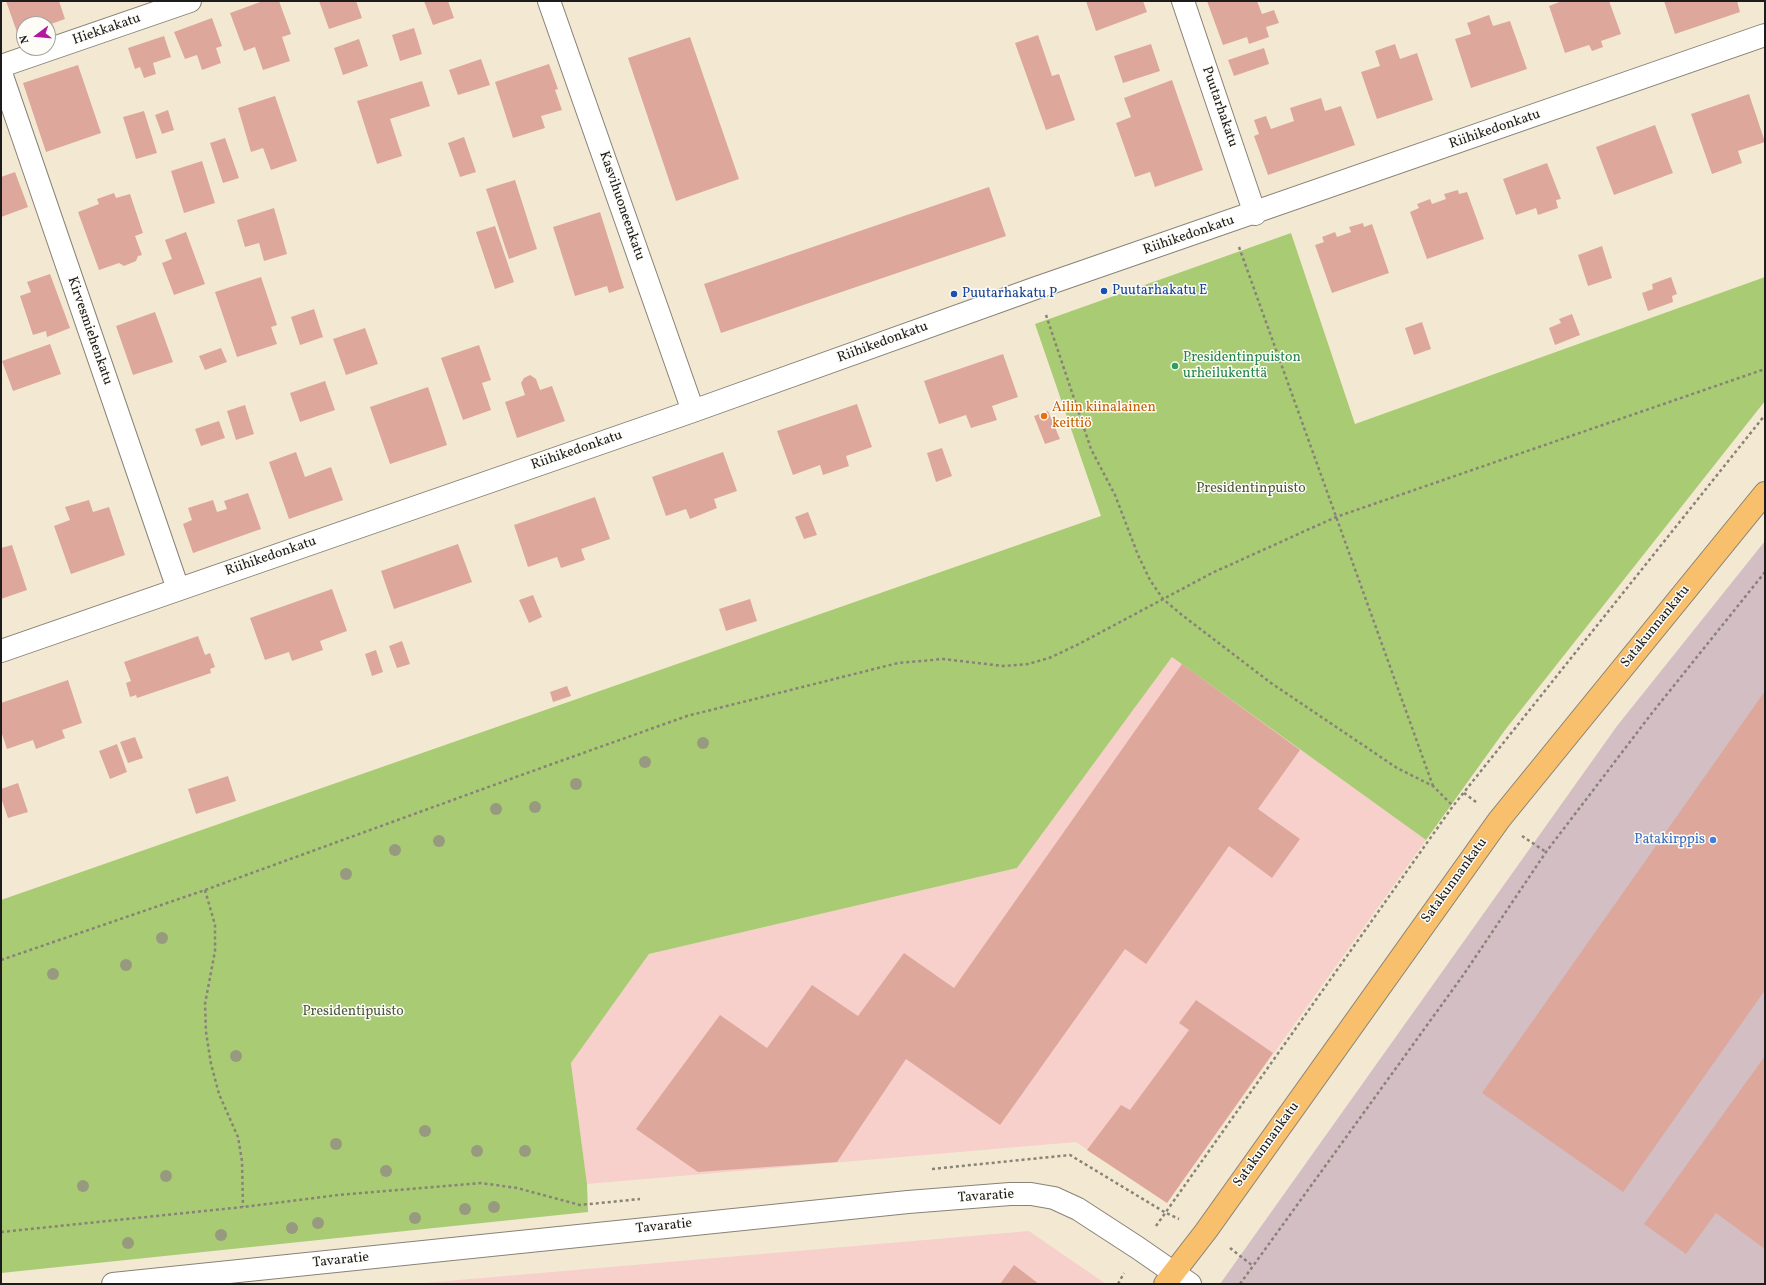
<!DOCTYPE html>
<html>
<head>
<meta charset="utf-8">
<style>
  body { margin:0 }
  #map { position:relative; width:1766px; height:1285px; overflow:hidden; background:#f3e9d2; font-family:Vollkorn,serif }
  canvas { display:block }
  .frame { position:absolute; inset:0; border:2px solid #1c1c1c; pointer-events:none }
  .north { position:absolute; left:16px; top:16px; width:40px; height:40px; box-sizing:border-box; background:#fdfcf7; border:1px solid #a3a29f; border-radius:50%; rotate:254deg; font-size:11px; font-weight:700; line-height:16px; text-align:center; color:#1c1c1c }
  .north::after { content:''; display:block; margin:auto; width:14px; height:18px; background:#b5179e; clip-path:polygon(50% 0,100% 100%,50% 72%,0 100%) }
</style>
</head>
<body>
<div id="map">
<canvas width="1766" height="1285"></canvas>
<div class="frame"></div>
<div class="north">N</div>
</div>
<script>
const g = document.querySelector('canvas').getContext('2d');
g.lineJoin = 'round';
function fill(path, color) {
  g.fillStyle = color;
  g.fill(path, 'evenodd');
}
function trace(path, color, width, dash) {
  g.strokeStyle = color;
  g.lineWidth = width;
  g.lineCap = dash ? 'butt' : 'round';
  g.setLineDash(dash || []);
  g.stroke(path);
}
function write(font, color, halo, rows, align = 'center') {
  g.font = font + ' Vollkorn,serif';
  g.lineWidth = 3;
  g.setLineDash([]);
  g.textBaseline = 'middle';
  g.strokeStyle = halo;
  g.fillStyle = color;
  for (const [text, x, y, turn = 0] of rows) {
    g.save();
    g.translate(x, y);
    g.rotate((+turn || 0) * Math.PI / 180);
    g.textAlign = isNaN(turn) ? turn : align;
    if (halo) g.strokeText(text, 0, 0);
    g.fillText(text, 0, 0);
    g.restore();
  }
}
fill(new Path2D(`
  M1172,657L1426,840L1167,1203L1076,1142L587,1184L571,1063L649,954L1017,868Z
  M1029,1231L1106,1284H412Z`), '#f7d0cc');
fill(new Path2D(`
  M1765,541V1284H1220L1617,726Z`), '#d2bec3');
fill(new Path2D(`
  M1291,233L1355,424L1765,277V401L1505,730L1426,840L1172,657L1017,868L649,954L571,1063L587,1184L588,1212L1,1273V900L1101,516L1035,324Z`), '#a9cb74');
fill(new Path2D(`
  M6,1H59L65,19L48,25L24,24V33L18,35Z
  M263,1H279L291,34L282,37L290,61L263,70L255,47L244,51L230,13Z
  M319,1H356L362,18L329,29Z
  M424,1H448L454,18L433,25Z
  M1086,1H1143L1147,12L1096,31Z
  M1207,1H1257L1262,14L1274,10L1279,23L1266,27L1269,37L1249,44L1247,37L1223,45Z
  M1562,1H1609L1621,34L1601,41L1603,47L1592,51L1589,45L1565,53L1549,6Z
  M1664,1H1737L1740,12L1675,34Z
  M1489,15L1493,26L1510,21L1527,69L1471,88L1455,39L1471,34L1467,23Z
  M212,18L222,46L216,48L221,63L202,70L197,55L185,59L174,32Z
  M414,28L422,54L400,61L392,35Z
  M1038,35L1052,76L1059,74L1075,120L1046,130L1015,43Z
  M164,36L171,57L153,63L156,74L144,78L140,67L135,69L128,48Z
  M690,37L739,179L676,201L628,58Z
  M359,39L368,66L343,75L334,48Z
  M1151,44L1160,71L1123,83L1114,56Z
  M1395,44L1400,59L1417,53L1433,100L1377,119L1361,72L1380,66L1375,51Z
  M1264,48L1269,64L1234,76L1228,60Z
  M481,59L490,85L458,95L449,70Z
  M549,64L558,89L555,90L562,110L541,116L545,128L513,138L495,82Z
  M78,65L101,133L46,152L23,83Z
  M1172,80L1203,170L1155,187L1150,172L1135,177L1116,123L1131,117L1124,98Z
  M422,81L430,106L390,119L402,156L377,164L357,101Z
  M1749,94L1765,142L1738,151L1742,163L1712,174L1691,114Z
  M275,96L297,161L271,170L263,148L251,152L238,108Z
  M1321,98L1325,111L1341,106L1355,145L1268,175L1254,136L1259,134L1254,120L1266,116L1271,129L1294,121L1290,108Z
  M168,110L174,130L162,134L155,115Z
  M144,111L157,153L136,159L123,117Z
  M1655,125L1673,173L1614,195L1596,147Z
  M464,137L476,172L460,177L448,143Z
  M225,138L239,178L223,183L210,143Z
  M202,161L215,203L184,213L171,171Z
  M1547,163L1561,199L1556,200L1558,208L1538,215L1536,208L1516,215L1503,179Z
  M15,172L28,207L1,217V177Z
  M515,180L537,249L509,259L486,189Z
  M989,187L1006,236L721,333L704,284Z
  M1458,190L1459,194L1467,192L1484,239L1427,259L1410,212L1419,208L1417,204L1430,199L1432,204L1446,199L1444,194Z
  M114,193L116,198L130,194L143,233L135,236L142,255L138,256L136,261L124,266L119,263L99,270L78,212L99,204L97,199Z
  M274,208L287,254L264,261L259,243L245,247L237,220Z
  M600,212L624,288L609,293L607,286L575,296L553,227Z
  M1363,223L1364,227L1372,224L1389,273L1332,293L1315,245L1324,242L1322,237L1335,232L1337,237L1351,232L1349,227Z
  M495,226L514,282L495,289L476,232Z
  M186,232L205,284L174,295L162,263L172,259L165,240Z
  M1602,246L1612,278L1588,286L1578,255Z
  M50,274L70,328L47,337L46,331L33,335L20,296L31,292L27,282Z
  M261,277L277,325L271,327L277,344L237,357L215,292Z
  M1671,277L1677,294L1672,296L1673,302L1648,311L1642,293L1653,289L1652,284Z
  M314,309L323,337L300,345L291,317Z
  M155,312L173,362L133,375L116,326Z
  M1572,314L1580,335L1555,345L1549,328L1561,323L1559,319Z
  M1422,322L1431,349L1414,355L1405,328Z
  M365,328L378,364L346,375L333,339Z
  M50,344L61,374L13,391L2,361Z
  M479,345L491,380L482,383L491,410L463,420L441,358Z
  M221,348L227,362L205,370L199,356Z
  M1003,354L1018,397L992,406L997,420L971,428L966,415L939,424L924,381Z
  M530,375L536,379L540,390L552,386L565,421L517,438L505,402L525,395L521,383L524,378Z
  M325,381L335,410L300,422L290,393Z
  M428,387L447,445L390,464L370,407Z
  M857,404L872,447L846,456L849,466L823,475L820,465L793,475L777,431Z
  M245,405L254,434L236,440L227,411Z
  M1048,411L1060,439L1045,444L1034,416Z
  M219,421L225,438L201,446L195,429Z
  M942,448L952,476L936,482L927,453Z
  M296,452L305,477L331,467L343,500L289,519L269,462Z
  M723,452L737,491L714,499L717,508L690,519L686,509L666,516L652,477Z
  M248,493L261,529L193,553L183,524L192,520L188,508L213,500L217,512L227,509L224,501Z
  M595,497L610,539L581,549L585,560L561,568L557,557L528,567L514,525Z
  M89,500L93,512L109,507L125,555L71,574L54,526L70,520L65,507Z
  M808,512L817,535L804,539L795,517Z
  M458,544L472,582L394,609L381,571Z
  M12,545L27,590L1,599V548Z
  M332,589L347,631L320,641L323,650L292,661L289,652L265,660L250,618Z
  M533,595L542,617L529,623L519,600Z
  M750,599L757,621L726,631L719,609Z
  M198,636L205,655L210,653L215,667L210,669L211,673L137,698L136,695L130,697L126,683L131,681L124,662Z
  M402,641L410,664L397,668L389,646Z
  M376,650L383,672L372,676L365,654Z
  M1182,664L1300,750L1258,809L1300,839L1272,878L1229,846L1146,964L1125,949L1000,1125L906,1059L837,1162L698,1172L636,1129L720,1015L767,1048L812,985L858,1016L904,953L954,988Z
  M68,680L82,723L62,730L65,738L36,749L33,740L7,749L1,731V703Z
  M567,686L571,696L553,702L550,692Z
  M1765,691V990L1623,1192L1482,1093Z
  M135,737L143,758L128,763L120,742Z
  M117,744L127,772L110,779L99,751Z
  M228,776L236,801L196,814L188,789Z
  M18,783L28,812L8,818L1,798V789Z
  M1196,1000L1273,1053L1167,1203L1087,1150L1121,1105L1130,1110L1189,1030L1179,1023Z
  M1765,1056V1249L1716,1213L1686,1254L1644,1224Z
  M1014,1265L1039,1284H1000Z`), '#dda79c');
const minor = new Path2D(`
  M549,1L693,411
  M1183,1L1255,214
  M1,66L190,1
  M1,73L178,589
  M1,651L693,411L1036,288L1765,35
  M113,1284L908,1202L1010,1194H1031L1054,1198L1078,1209L1138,1248L1190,1284`);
const major = new Path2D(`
  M1165,1284L1206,1231L1499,820L1765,493`);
trace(minor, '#888277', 24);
trace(major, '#888277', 24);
trace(new Path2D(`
  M1239,247L1433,786
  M1046,315L1091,449L1115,495L1138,555L1150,580L1163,599L1182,615L1271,683L1397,768L1433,786L1453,806
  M1464,793L1476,802
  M1522,836L1546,852
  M205,890L215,925V951L205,1004L206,1032L211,1064L219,1094L238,1137L242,1161L243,1207
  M1,960L205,890L527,773L687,716L898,663L943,659L1003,666L1028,664L1049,658L1077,645L1212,573L1336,517L1765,369
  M932,1169L1070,1155L1166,1213L1179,1219
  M1156,1226L1453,806L1765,415
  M1,1232L243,1207L338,1195L481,1183L517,1188L580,1205L640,1199
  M1230,1248L1253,1266
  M1118,1284L1124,1273
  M1240,1284L1464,974L1546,852L1652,713L1765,572`), '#888277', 2.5, [3, 3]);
trace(minor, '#fff', 22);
trace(major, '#f8bf6c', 22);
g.fillStyle = '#989a7f';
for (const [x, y] of [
  [703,743],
  [645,762],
  [576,784],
  [535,807],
  [496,809],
  [439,841],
  [395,850],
  [346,874],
  [162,938],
  [126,965],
  [53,974],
  [236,1056],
  [425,1131],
  [336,1144],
  [477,1151],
  [525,1151],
  [386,1171],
  [166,1176],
  [83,1186],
  [494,1207],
  [465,1209],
  [415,1218],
  [318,1223],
  [292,1228],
  [221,1235],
  [128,1243]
]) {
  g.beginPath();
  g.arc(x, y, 6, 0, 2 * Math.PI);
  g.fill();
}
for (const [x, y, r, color] of [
  [1104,291,4,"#1a4fb4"],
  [954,294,4,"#1a4fb4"],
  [1175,366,4,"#2e9e5b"],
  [1044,416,4,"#e8710a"],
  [1713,840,4,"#3f7fe0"]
]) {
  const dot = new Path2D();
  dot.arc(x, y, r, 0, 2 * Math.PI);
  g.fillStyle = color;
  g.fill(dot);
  trace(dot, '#fdfcf7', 1.5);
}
write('14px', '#1c1c1c', '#fdfcf7', [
  ["Hiekkakatu",107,30,-19],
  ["Puutarhakatu",1219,107,71],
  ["Riihikedonkatu",1495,130,-19],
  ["Kasvihuoneenkatu",621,206,71],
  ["Riihikedonkatu",1189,236,-19],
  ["Kirvesmiehenkatu",89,331,71],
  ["Riihikedonkatu",883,343,-20],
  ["Riihikedonkatu",577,451,-19],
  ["Riihikedonkatu",271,557,-19],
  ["Satakunnankatu",1656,627,-51],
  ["Satakunnankatu",1455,881,-54],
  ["Satakunnankatu",1267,1145,-54],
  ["Tavaratie",986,1197,-4],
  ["Tavaratie",664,1227,-6],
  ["Tavaratie",341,1261,-6]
]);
write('14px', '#164399', '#fdfcf7', [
  ["Puutarhakatu E",1112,291],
  ["Puutarhakatu P",962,294]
], 'left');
write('14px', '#27864d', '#fdfcf7', [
  ["Presidentinpuiston",1183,358],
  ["urheilukenttä",1183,374]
], 'left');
write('14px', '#c56008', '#fdfcf7', [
  ["Ailin kiinalainen",1052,408],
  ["keittiö",1052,424]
], 'left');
write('14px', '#4d593b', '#fdfcf7', [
  ["Presidentinpuisto",1251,489],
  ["Presidentipuisto",353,1012]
]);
write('14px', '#366cbe', '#fdfcf7', [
  ["Patakirppis",1705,840]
], 'right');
</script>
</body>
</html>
